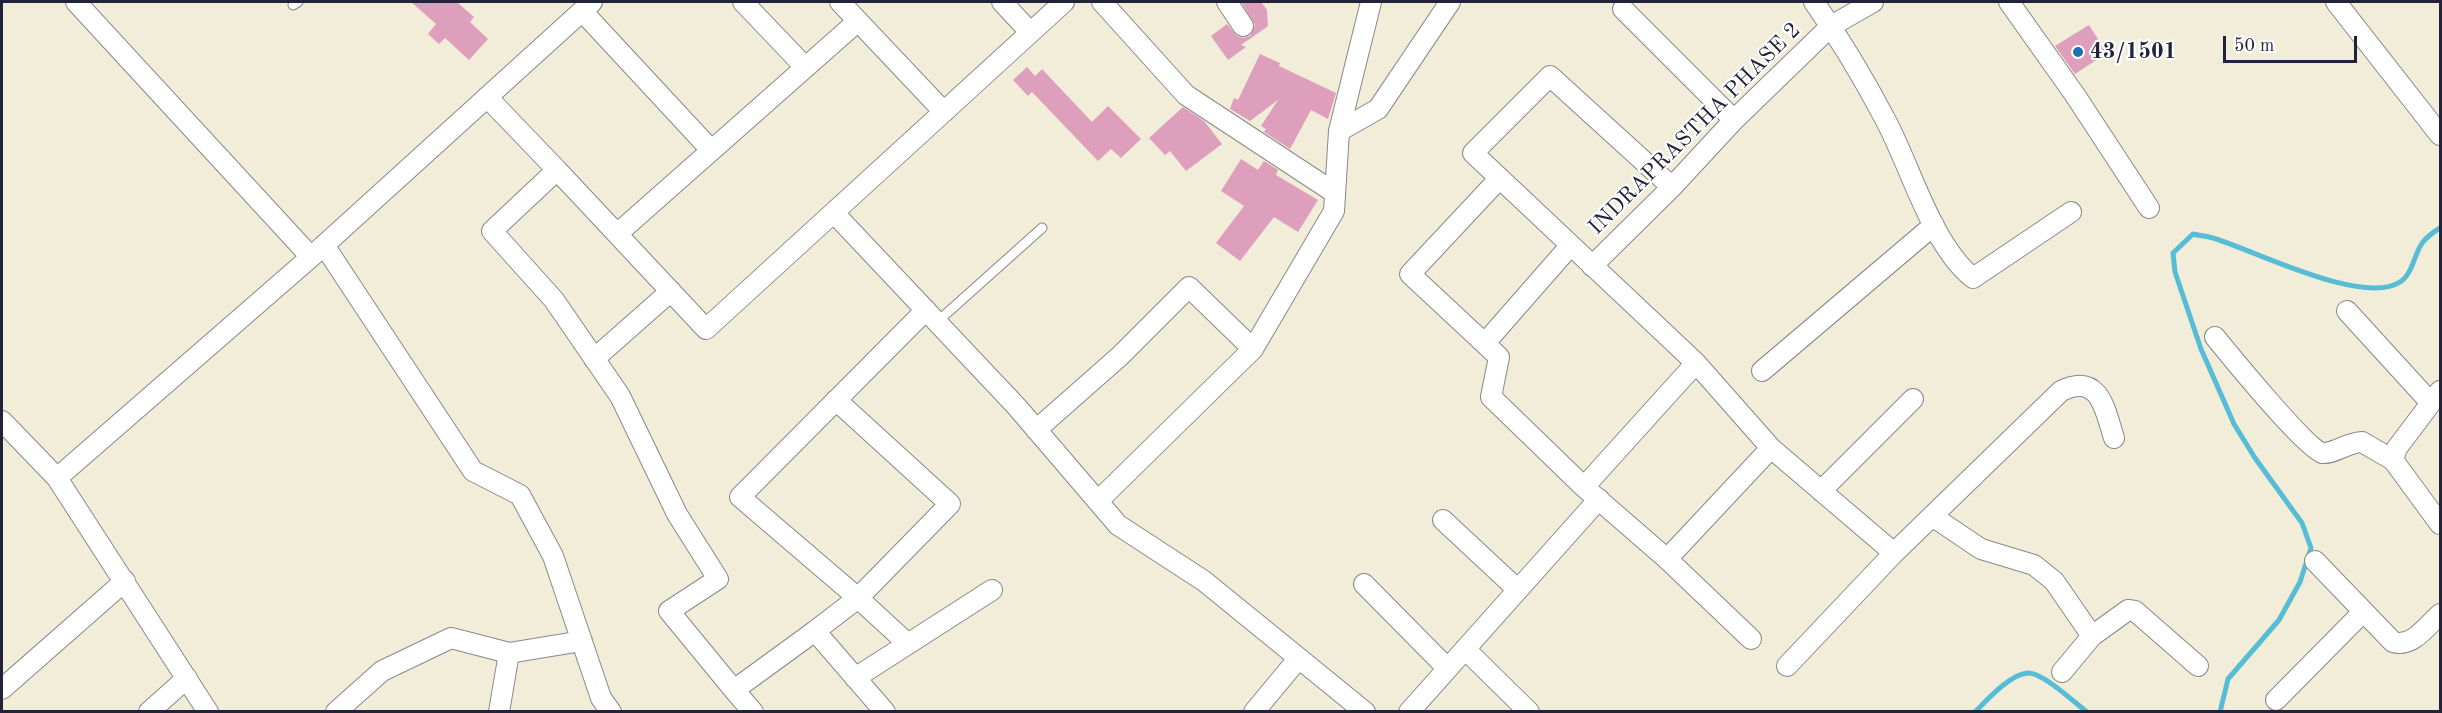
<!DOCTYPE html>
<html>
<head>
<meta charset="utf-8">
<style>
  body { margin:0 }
  #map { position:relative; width:2442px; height:713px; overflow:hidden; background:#f2edd8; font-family:"Old Standard TT",serif }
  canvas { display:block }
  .frame { position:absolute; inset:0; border:3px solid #22223b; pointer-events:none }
  .scale { position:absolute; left:2223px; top:36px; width:134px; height:27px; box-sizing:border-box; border:3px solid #22223b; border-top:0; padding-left:8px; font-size:18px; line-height:21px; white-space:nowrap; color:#22223b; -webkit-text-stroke:4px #fff; paint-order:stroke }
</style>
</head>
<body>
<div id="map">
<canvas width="2442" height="713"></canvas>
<div class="frame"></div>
<div class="scale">50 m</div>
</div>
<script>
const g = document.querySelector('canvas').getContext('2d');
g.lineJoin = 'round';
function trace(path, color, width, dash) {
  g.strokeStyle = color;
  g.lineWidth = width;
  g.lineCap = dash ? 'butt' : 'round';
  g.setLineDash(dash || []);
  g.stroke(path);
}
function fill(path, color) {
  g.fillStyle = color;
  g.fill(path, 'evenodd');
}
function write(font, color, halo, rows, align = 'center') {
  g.font = font + ' "Old Standard TT",serif';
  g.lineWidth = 4.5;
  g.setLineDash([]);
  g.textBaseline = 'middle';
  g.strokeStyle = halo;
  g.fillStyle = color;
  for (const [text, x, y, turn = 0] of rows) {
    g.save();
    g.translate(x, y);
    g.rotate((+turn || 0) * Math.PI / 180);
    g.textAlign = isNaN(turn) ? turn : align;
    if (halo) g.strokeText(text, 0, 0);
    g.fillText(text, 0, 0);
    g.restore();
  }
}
trace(new Path2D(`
  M1975,712C1987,700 2010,674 2028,673C2042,672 2075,703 2087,712
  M2220,712L2228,679L2279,620L2300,582L2311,548L2302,523L2255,458L2234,424L2201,349L2175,272L2173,253L2193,234C2200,236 2208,236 2216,239C2255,251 2363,306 2400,282C2413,274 2414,253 2423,242C2427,237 2435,231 2440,228`), '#57bcd5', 5);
fill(new Path2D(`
  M411,2H457L474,17L470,22L488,39L469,60L445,38L439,44L428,34L436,24Z
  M1241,2H1261L1267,10L1268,26L1241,45L1246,47L1228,60L1211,36L1227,24L1237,36L1244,38L1250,36L1255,25Z
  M2089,25L2107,53L2075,74L2055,46Z
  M1260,54L1280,63L1279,66L1336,93L1328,119L1311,110L1290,149L1264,132L1266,129L1261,126L1278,100L1250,121L1230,109L1234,98L1238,100Z
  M1027,67L1035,76L1042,69L1092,122L1108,106L1141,139L1121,158L1111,149L1098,161L1032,92L1028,96L1013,80Z
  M1183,107L1204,121L1222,144L1186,171L1170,151L1165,155L1149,138Z
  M1241,159L1258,170L1264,161L1278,170L1276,175L1318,200L1298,232L1274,217L1240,261L1216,243L1244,206L1221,191Z`), '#dd9fbb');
const service = new Path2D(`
  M293,5L298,2
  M937,322L1042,228`);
const minor = new Path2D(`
  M76,2L311,257
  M743,2L805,67
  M840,2L944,112
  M1002,2L1030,32
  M1102,2L1186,95L1335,193
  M1227,2L1243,26
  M1814,2C1840,39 1864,79 1885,119C1911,167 1931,244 1973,278L2071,212
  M2009,2L2075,95L2149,208
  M2336,2L2440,135
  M1623,9L1734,120
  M582,11L711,150
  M487,97L557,170L492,231L554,300L620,396L677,514L718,579L669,611L734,690
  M1339,131L1371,2
  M557,170L706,329L1064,2
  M1499,179L1410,274L1499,357L1491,397L1584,487
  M1672,187L1550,76L1473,153L1696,363
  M834,213L1017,407L1118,525L1204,581L1365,712
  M617,234L858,21
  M324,245L473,471L520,495L553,556L601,698L611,712
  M1592,266L1672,187L1734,120L1831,26L1873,2
  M2347,311L2431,403
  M2215,337C2228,353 2309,452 2322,453C2335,454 2348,442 2362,442L2393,460
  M1485,343L1570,246
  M594,359L671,291
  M1762,371L1934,225
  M2440,391L2397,448L2393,460L2440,524
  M836,400L950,504L858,598L908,644
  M2,421L57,478L208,712
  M1036,430L1120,356L1189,287L1253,349
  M57,478L311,257L592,2
  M1821,491L1913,399
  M1098,501L1253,349L1334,211L1339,131L1378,109L1450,2
  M1932,516L1981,549L2034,565L2054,581L2092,636
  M1443,520L1518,590
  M1667,559L1771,448
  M2315,561L2393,642C2412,648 2427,626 2440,614
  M1364,584L1447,668
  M815,631L858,598L740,497L926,310
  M1751,639L1667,559L1584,487L1696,363L1771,448L1894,553
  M1465,649L1529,712
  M1787,666L1894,553L2061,391C2100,372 2105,410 2114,438
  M2062,672L2092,636L2128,610L2135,611L2198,666
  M855,678L992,590
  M2,689L125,581
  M2276,700L2363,612
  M149,712L187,678
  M336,712L382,671L451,638L509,653
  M499,712L509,653L582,641
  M753,712L734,690L815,631L885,712
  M1254,712L1298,659
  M1409,712L1599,499`);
trace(service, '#8a888a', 11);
trace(minor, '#8a888a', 22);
trace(service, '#fff', 9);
trace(minor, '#fff', 20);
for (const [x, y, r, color] of [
  [2078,52,6,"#1f6fb2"]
]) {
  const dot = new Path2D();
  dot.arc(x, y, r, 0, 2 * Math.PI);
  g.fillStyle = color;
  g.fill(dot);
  trace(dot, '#fff', 2);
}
write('bold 22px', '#22223b', '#fff', [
  ["43/1501",2090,52]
], 'left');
write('22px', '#22223b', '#fff', [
  ["INDRAPRASTHA PHASE 2",1695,129,-45]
]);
</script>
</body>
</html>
